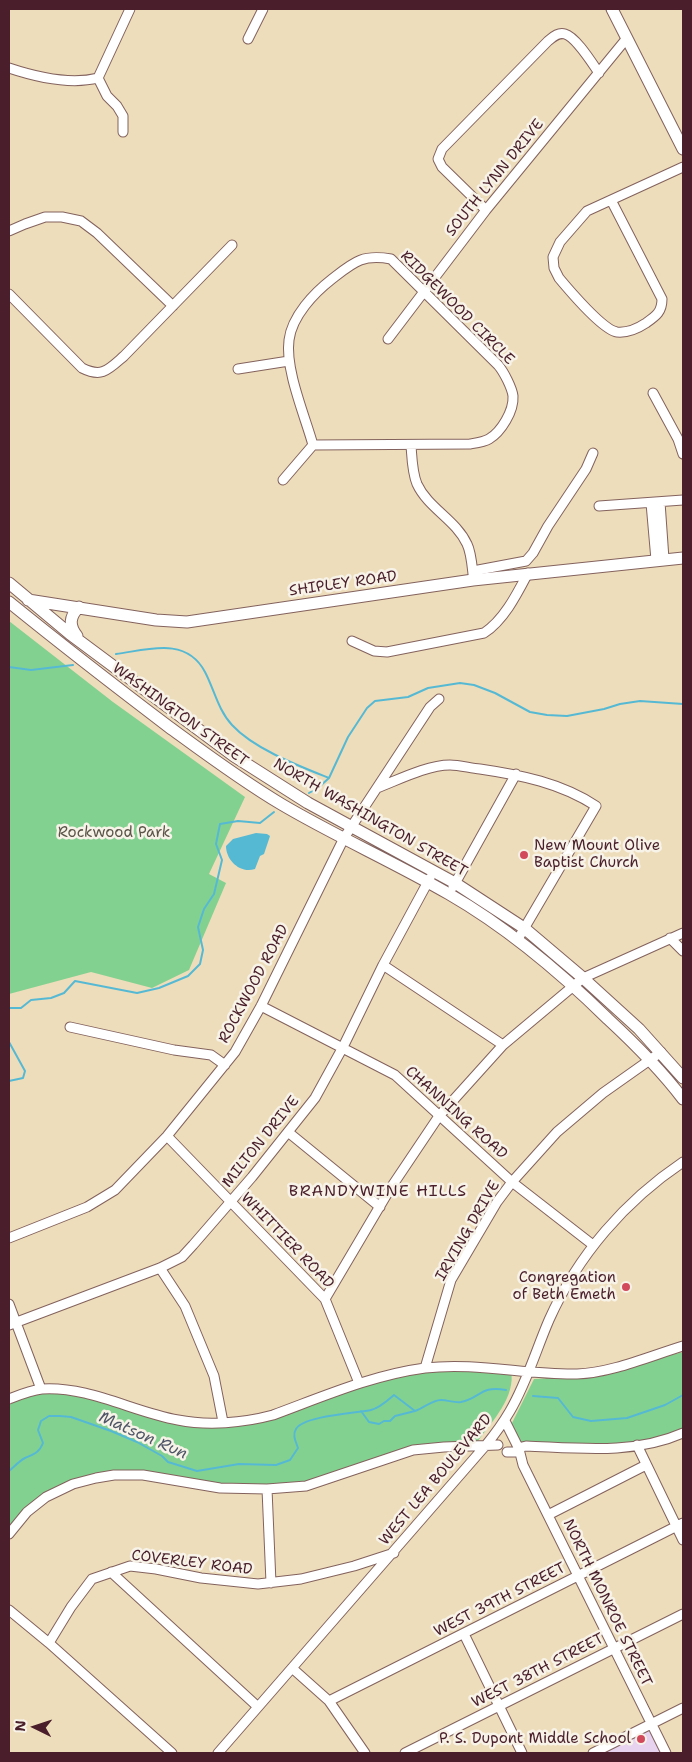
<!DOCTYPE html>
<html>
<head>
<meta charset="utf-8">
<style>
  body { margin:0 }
  #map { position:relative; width:692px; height:1762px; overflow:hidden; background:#edb; font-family:"Shantell Sans",sans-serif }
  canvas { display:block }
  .frame { position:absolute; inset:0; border:10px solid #4a1f2b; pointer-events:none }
  .north { position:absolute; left:10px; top:1702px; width:50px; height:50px; -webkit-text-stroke:4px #f7f3e8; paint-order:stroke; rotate:274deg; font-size:14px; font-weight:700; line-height:20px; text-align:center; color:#4a1f2b }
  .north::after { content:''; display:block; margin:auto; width:18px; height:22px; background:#4a1f2b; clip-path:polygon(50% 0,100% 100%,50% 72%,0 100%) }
</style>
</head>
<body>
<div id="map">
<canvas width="692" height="1762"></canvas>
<div class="frame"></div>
<div class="north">N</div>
</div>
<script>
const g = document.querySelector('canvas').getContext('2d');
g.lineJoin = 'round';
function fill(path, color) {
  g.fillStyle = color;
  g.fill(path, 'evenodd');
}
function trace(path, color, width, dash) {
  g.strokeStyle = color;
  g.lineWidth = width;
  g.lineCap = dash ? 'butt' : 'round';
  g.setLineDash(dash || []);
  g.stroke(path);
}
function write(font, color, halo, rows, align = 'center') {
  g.font = font + ' "Shantell Sans",sans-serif';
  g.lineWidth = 5;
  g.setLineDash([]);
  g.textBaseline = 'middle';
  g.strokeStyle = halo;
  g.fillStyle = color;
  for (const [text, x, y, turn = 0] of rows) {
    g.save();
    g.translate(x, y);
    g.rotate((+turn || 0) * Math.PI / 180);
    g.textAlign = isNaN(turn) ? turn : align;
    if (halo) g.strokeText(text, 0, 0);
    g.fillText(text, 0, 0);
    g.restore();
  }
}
fill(new Path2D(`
  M651,1724L666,1753H593Z`), '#e7d2ef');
fill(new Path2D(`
  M9,621L113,702L245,797L209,874L226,883L189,970L152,988L91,972L9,994Z
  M683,1352V1433L618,1448L526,1446L518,1441L511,1425L534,1379L591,1376Z
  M425,1368L511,1370C516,1397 493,1420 478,1441L413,1450L329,1478L267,1489L128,1475L96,1478L46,1497L9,1533V1399L41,1389L82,1393L186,1421L273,1415L359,1383Z`), '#83d190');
fill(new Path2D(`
  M256,833L267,834L270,836L264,854L260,856L255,869C240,874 226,860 226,846L233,839Z`), '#56b9d4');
trace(new Path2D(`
  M116,654C147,650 186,636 205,672C214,689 218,710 232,725C254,749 299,766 329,778L348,737L367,708L375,701L408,697L428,688L460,683L474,685L495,693L530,712L547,715L567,716L604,709L620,704L640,701L683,704
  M9,667L31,670L73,665
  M309,793L318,788L329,778
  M9,1008H21L31,1000L51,998L64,993L75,981L137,993L159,988L188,976L200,964L203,950L198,927L204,909L214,894L222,860L216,844L220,824L238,821L260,823L274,812
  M9,1042L25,1071L23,1078L9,1081
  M533,1396L558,1398L573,1417L591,1421L627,1418L665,1405L683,1395
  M361,1411L369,1422L379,1424L384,1421H390L395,1416L415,1411
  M9,1471C14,1467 19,1461 25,1458C34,1454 39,1453 43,1443L38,1430L41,1421L49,1416H60L71,1417L111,1431L137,1442L162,1456L168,1462L197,1471L239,1464L276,1465L290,1460L298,1448C296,1442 292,1435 296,1429C303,1416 356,1413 371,1410C380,1408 387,1401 394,1395L415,1411C424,1408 432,1400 441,1400C448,1400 454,1403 461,1402C481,1398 480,1385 506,1390`), '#56b9d4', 2);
const minor = new Path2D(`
  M248,39L263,9
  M9,68C36,77 70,85 98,78
  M123,132V116L117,106L107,96L98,78L130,9
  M611,200L662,299C662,312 656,316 646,323C637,329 628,333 617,332C603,330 569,290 559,278L554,268L553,257L560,242L587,211L683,167
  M486,210L442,167L438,159L442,149L548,41C553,37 558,32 565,34C576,37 592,63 599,73
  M9,231L25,224L45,217H62L81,221L97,233L173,306
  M9,294L82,368C102,378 108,370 124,356L232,245
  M388,339L486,210L627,38
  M238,369L289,361
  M653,393L678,439L683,454
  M411,445C412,458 412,472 417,484C428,508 456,520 467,544C471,552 472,565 473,574
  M283,480L313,445C305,416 285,370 289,340C292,316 314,293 332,279C354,262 362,254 391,259L498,365C504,372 512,388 513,396C514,411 501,432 489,439C484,442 476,443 470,444L313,445
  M660,502L664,559
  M651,503L656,560
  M599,506L683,500
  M473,571L526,561L533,553L548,526L586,469L593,453
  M352,641L374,651L387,652L484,633C504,620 517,594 528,573
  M377,788C398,780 427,765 450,765C459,765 470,768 480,769C521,775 561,783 596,806L518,939
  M453,887L516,774
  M670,938L683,951
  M383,965L503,1045
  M261,1006L395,1075L512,1182L593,1245
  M70,1027L174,1050L211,1055L225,1065
  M288,1132L380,1207
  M167,1136L325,1299L359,1383
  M9,1238L87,1207L115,1190L167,1136L235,1052L261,1006L344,838L430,707L439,699
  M160,1268L185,1306L214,1376L223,1422
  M325,1299L390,1189L439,1116L503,1045L583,978L683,933
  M9,1304L41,1389
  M9,1325L160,1268L182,1257L193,1245L252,1177L315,1098L343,1047L383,965L430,878
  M425,1368L451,1280L497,1202L512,1182L557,1132L603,1093L661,1052
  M9,1399C19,1395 31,1390 42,1389C89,1386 133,1412 178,1420C208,1426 243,1423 273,1415C322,1397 372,1375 425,1368C476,1362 526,1375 577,1374C611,1373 650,1356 683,1346
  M505,1421L519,1449L523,1465L666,1753
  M637,1445L683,1540
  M507,1452H517L522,1447L526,1446C578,1448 633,1455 683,1433
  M267,1489L271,1583
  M548,1515L646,1465
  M9,1534L27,1512L46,1497L73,1484L96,1478L114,1475H143L220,1488L267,1489L306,1486L413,1450L444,1447L498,1445
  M111,1572L258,1707
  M9,1610L49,1643L172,1753
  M464,1634L522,1753
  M49,1643L71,1607L92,1579L130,1566L156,1569L201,1578L258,1584L301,1579L354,1566L394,1553
  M292,1668L329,1701L365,1753
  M329,1701L683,1523
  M218,1753L486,1445C495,1434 503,1423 510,1411C527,1382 536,1350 549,1320C578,1255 625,1201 683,1162
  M405,1753L683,1614
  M593,1753L683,1708`);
const major = new Path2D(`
  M612,9L683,149
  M9,583L70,634L234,756L308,803L455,883L524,928L583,978L639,1029L683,1078
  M28,600L156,620L187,622L473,580L683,558
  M9,602C62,645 115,686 169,727C206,754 242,781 281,804C335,836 394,862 449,894C508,928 560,972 608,1019C635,1044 661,1070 683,1099
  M77,636C69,626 69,617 79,607`);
trace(minor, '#83625d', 11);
trace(major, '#83625d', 13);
trace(minor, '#fff', 9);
trace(major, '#fff', 11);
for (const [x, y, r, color] of [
  [524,855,5,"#d1495b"],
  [626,1287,5,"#d1495b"],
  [641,1739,5,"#d1495b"]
]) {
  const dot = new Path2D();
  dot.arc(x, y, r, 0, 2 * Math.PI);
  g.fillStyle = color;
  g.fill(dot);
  trace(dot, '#f7f3e8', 2);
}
write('15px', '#4a1f2b', '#f7f3e8', [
  ["SOUTH LYNN DRIVE",495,178,-51],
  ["RIDGEWOOD CIRCLE",457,308,45],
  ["SHIPLEY ROAD",343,584,-8],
  ["WASHINGTON STREET",180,715,36],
  ["NORTH WASHINGTON STREET",370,818,30],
  ["ROCKWOOD ROAD",254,984,-62],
  ["CHANNING ROAD",456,1113,42],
  ["MILTON DRIVE",261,1142,-51],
  ["IRVING DRIVE",468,1231,-60],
  ["WHITTIER ROAD",287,1241,46],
  ["WEST LEA BOULEVARD",436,1480,-50],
  ["COVERLEY ROAD",192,1563,7],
  ["WEST 39TH STREET",500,1600,-27],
  ["NORTH MONROE STREET",607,1603,64],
  ["WEST 38TH STREET",538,1671,-27]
]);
write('15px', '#5b5449', '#f7f3e8', [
  ["Rockwood Park",114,833]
]);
write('15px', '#4a1f2b', '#f7f3e8', [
  ["New Mount Olive",534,846,"left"],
  ["Baptist Church",534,863,"left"],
  ["Congregation",616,1278],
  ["of Beth Emeth",616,1295],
  ["P. S. Dupont Middle School",631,1739]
], 'right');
g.letterSpacing = '1px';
write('16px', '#4a1f2b', '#f7f3e8', [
  ["BRANDYWINE HILLS",378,1192]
]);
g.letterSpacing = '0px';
write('italic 16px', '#4e5566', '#f7f3e8', [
  ["Matson Run",143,1436,24]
]);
</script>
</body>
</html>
